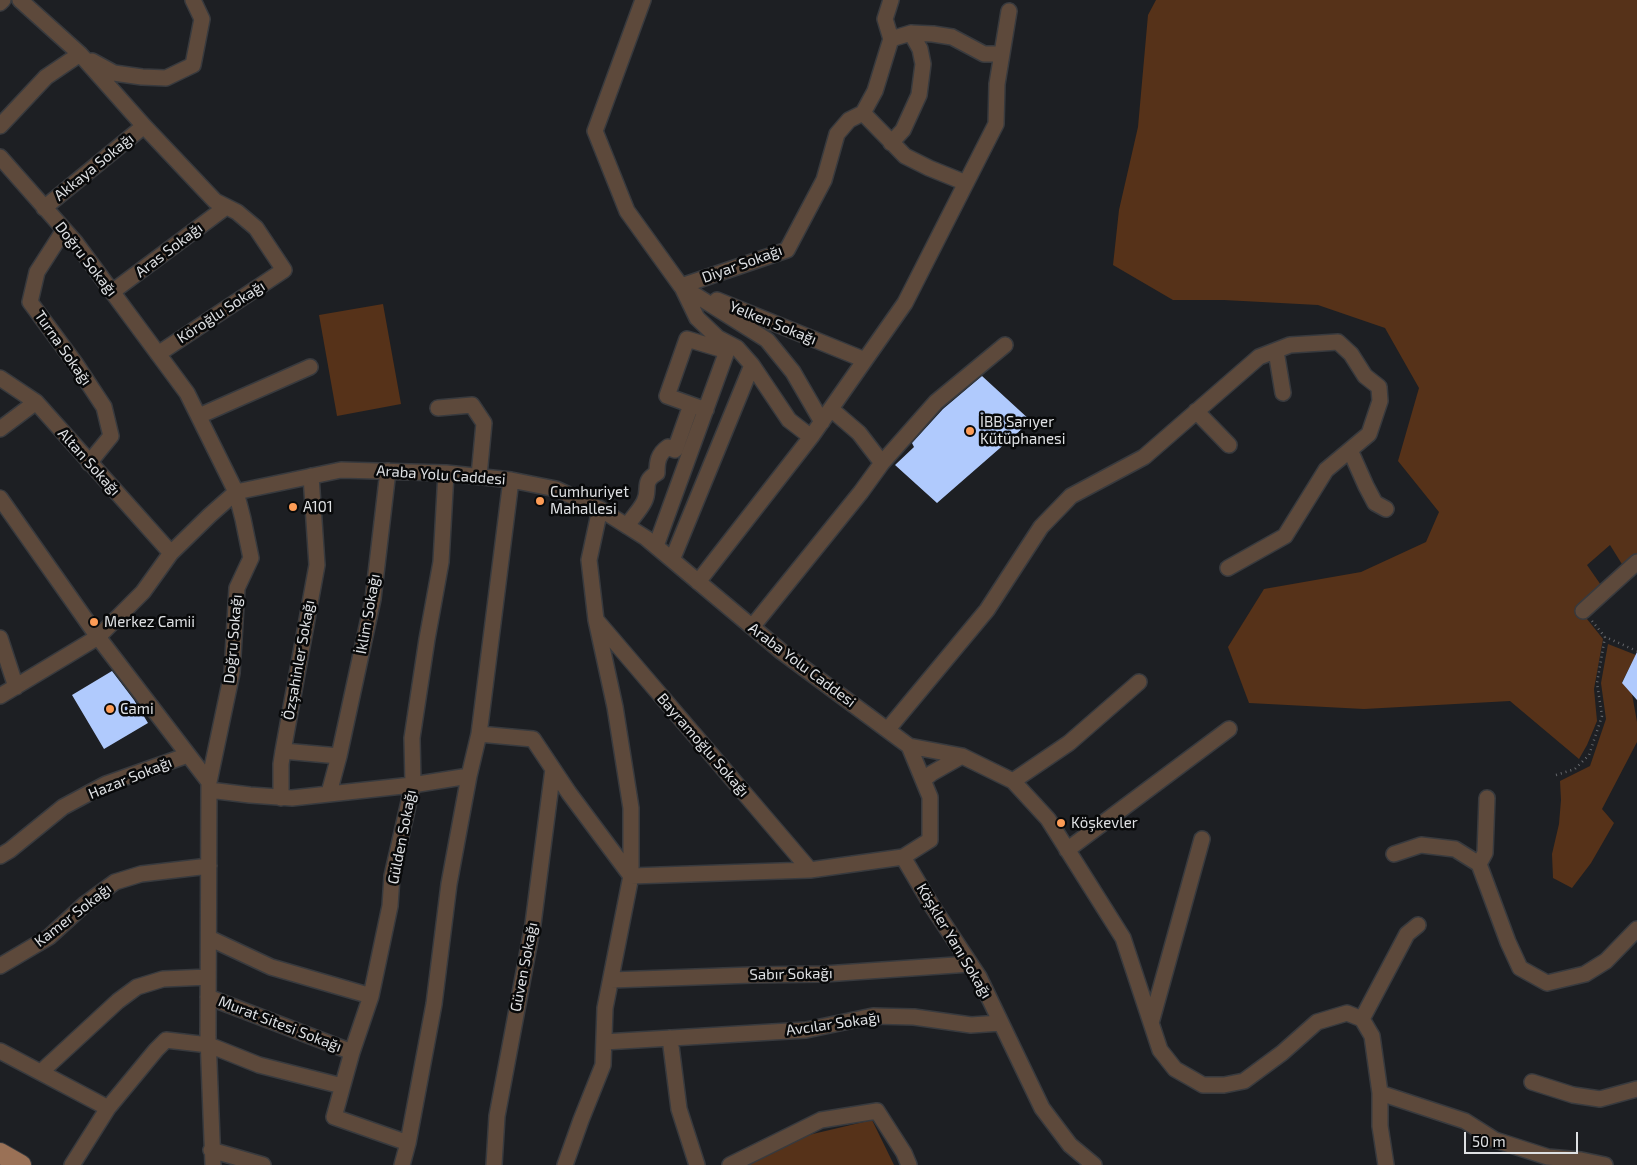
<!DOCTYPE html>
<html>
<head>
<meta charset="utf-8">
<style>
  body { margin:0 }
  #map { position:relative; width:1637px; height:1165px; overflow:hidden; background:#1d1f23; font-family:"Exo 2",sans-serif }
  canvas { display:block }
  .scale { position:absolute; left:1464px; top:1132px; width:114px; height:22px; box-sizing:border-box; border:2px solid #dee0e3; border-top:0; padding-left:6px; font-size:15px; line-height:18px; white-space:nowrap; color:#dee0e3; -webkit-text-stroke:4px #08090a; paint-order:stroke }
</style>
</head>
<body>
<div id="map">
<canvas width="1637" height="1165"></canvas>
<div class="scale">50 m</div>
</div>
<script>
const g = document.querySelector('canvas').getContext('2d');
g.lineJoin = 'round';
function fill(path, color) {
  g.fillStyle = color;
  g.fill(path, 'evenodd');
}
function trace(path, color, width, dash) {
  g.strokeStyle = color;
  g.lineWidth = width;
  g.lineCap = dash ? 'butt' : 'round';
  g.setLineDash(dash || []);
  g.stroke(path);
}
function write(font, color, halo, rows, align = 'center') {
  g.font = font + ' "Exo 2",sans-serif';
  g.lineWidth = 5;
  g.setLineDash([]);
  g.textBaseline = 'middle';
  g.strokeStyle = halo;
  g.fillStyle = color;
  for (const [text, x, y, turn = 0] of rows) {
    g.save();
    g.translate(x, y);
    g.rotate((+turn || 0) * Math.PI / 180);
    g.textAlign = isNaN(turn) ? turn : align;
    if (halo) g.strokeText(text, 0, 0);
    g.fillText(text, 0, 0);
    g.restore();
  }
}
fill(new Path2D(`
  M1156,0H1637V558L1625,569L1610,545L1587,565L1603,588L1579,609L1603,639L1594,689L1597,721L1587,745L1579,759L1510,701L1364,709L1249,703L1228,647L1264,589L1361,572L1426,542L1439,512L1398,461L1419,388L1385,328L1318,305L1224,300H1173L1113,265L1119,210L1138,127L1148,15Z
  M383,304L401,404L337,416L319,315Z
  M1608,644L1636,655L1622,682L1632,694L1637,722V742L1602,809L1614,823L1591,863L1572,888L1553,878L1552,854L1559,824L1561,800L1560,781L1590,766L1606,719L1601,683Z
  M872,1120L894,1165H748L800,1137Z`), '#563219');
fill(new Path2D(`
  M982,376L1031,421L937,503L895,465L914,447L912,443L943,409Z
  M1637,652V700L1622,683Z
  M112,671L134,700L148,723L104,749L72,695Z`), '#b0cafd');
const minor = new Path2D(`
  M643,0L595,131L627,211L681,286L767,340L793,372L822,422
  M0,3L3,0
  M891,39L885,19L891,0
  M80,54L144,126L215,201L237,212L256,228L284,270L158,354
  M92,61L114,73L142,77L166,78L193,65L202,19L193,0
  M863,113L875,91L891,39L911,33L933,34L952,37L984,54H1002
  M0,126L46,77L80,54L20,0
  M891,143L903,130L919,95L923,64L920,49L911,33
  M0,157L76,243L187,393L236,492L243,519L251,558L237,588L232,673L209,782
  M44,208L144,126
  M64,230L37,272L30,302L75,363L104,407L111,436L89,463
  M681,286L787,250L824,180L837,134L849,120L863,113L905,156L929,168L966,183
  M682,287L697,318L718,338L737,348L752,365L789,420L811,437
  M112,292L226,207
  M717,300L865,360
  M1276,351L1283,393
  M0,378L36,402L171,553
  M438,408L472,405L484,423L479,476
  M831,409L859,433L882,463
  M1196,411L1229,445
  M199,416L310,367
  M0,429L36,402
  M1350,450L1366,486L1375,503L1386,509
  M311,476L317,565L283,751L339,756L329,793
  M0,498L98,637L209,782L208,1037L213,1165
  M627,526C632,518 640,510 644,502C651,489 641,482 657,473C657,462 658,454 668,447L675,450L691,405
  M656,546L727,351L687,339L667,396L706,410
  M672,560L752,365
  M698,582L811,437L905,303L996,124L997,84L1009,11
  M1583,611L1637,562
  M597,621L810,870
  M752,627L861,492L882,463L936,402L1005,345
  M0,638L16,687
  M0,696L98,637L143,592L171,553L210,515L236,492L341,470L446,473L511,480L556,489L600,509L646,538L782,652L909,746L962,756L1013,781L1048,819L1123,938L1160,1050L1175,1069L1203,1085H1224L1244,1081L1282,1053L1317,1022L1347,1013L1362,1019L1372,1036L1380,1093V1126L1386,1165
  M888,729L987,610L1041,527L1071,496L1144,457L1259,357L1290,345L1338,342L1351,354L1365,376L1379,387L1380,401L1369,434L1326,470L1285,536L1228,568
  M479,734L533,739L569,793L631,876L810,870L903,857L930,840V797L909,746
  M339,756L373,599L388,471
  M923,780L932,773L962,756
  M1013,781L1069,743L1139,682
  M209,790L250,795L292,798L412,785L469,776
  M281,798V764L283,751
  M1067,850L1229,729
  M1394,854L1421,845L1455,849L1479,864L1508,942L1520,968L1547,983L1585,974L1606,961L1637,929
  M0,856L10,850L63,807L106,784L188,755
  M903,857L932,906L979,977L1042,1108L1070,1145L1094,1165
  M1479,864L1485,853L1487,798
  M209,938L271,967L371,996
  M0,966L49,937L85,904L115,882L141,874L209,866
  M611,980L752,975L824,974L970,964
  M208,997L352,1052
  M1362,1019L1407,934L1418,925
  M1151,1023L1202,839
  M670,1038L679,1109L697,1165
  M604,1042L806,1030L873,1016L914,1017L971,1025L1001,1023
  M0,1051L108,1108L72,1165
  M41,1072L118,1001L137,987L163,979L208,977
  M1532,1082L1573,1095L1600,1099L1637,1089
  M1380,1093L1465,1121L1495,1140L1548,1157L1581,1160L1605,1165
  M108,1108L156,1050L166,1040L209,1045L259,1065L342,1086
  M408,1143L334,1117L352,1052L371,996L390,906L392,876L413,784L412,738L427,639L441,562L446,473
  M211,1150L263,1165
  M402,1165L408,1143L434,1004L449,884L469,776L479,734L511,480
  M494,1165L497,1116L533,924L553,769
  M565,1165L581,1120L603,1065L605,1008L631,876V808L615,707L596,620L589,560L600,509
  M730,1165L821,1120L877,1111L904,1153L909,1165`);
const major = new Path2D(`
  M0,1153L21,1165`);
trace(minor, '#383a3e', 18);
trace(major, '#383a3e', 22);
trace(new Path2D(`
  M1592,621L1605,637L1637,651
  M1556,775L1575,769L1589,755L1602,716L1597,683L1605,637`), '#65676b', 2.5, [1, 4]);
trace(minor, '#5d493b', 15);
trace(major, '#9a7156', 20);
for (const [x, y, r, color] of [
  [970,431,5,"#fd9c56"],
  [540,501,5,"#fd9c56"],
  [293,507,5,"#fd9c56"],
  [94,622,5,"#fd9c56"],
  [110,709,5,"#fd9c56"],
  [1061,823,5,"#fd9c56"]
]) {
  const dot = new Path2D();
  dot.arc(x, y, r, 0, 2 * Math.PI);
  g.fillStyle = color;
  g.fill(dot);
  trace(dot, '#08090a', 2);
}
write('15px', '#dee0e3', '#08090a', [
  ["Akkaya Sokağı",94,167,-39],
  ["Aras Sokağı",169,250,-37],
  ["Doğru Sokağı",86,259,52],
  ["Diyar Sokağı",742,264,-20],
  ["Köroğlu Sokağı",221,312,-33],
  ["Yelken Sokağı",773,323,22],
  ["Turna Sokağı",63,348,55],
  ["Altan Sokağı",89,462,48],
  ["Araba Yolu Caddesi",441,475,4],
  ["İklim Sokağı",368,614,-80],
  ["Doğru Sokağı",233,639,-85],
  ["Özşahinler Sokağı",299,660,-80],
  ["Araba Yolu Caddesi",802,665,37],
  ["Bayramoğlu Sokağı",703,745,49],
  ["Hazar Sokağı",130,778,-22],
  ["Gülden Sokağı",402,837,-79],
  ["Kamer Sokağı",73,915,-38],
  ["Köşkler Yanı Sokağı",954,941,59],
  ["Güven Sokağı",524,967,-79],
  ["Sabır Sokağı",791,974,-1],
  ["Murat Sitesi Sokağı",280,1024,21],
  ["Avcılar Sokağı",833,1024,-8]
]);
write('15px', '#dee0e3', '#08090a', [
  ["İBB Sarıyer",980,422],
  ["Kütüphanesi",980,439],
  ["Cumhuriyet",550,492],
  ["Mahallesi",550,509],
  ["A101",303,507],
  ["Merkez Camii",104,622],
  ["Cami",120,709],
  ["Köşkevler",1071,823]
], 'left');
</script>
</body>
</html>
